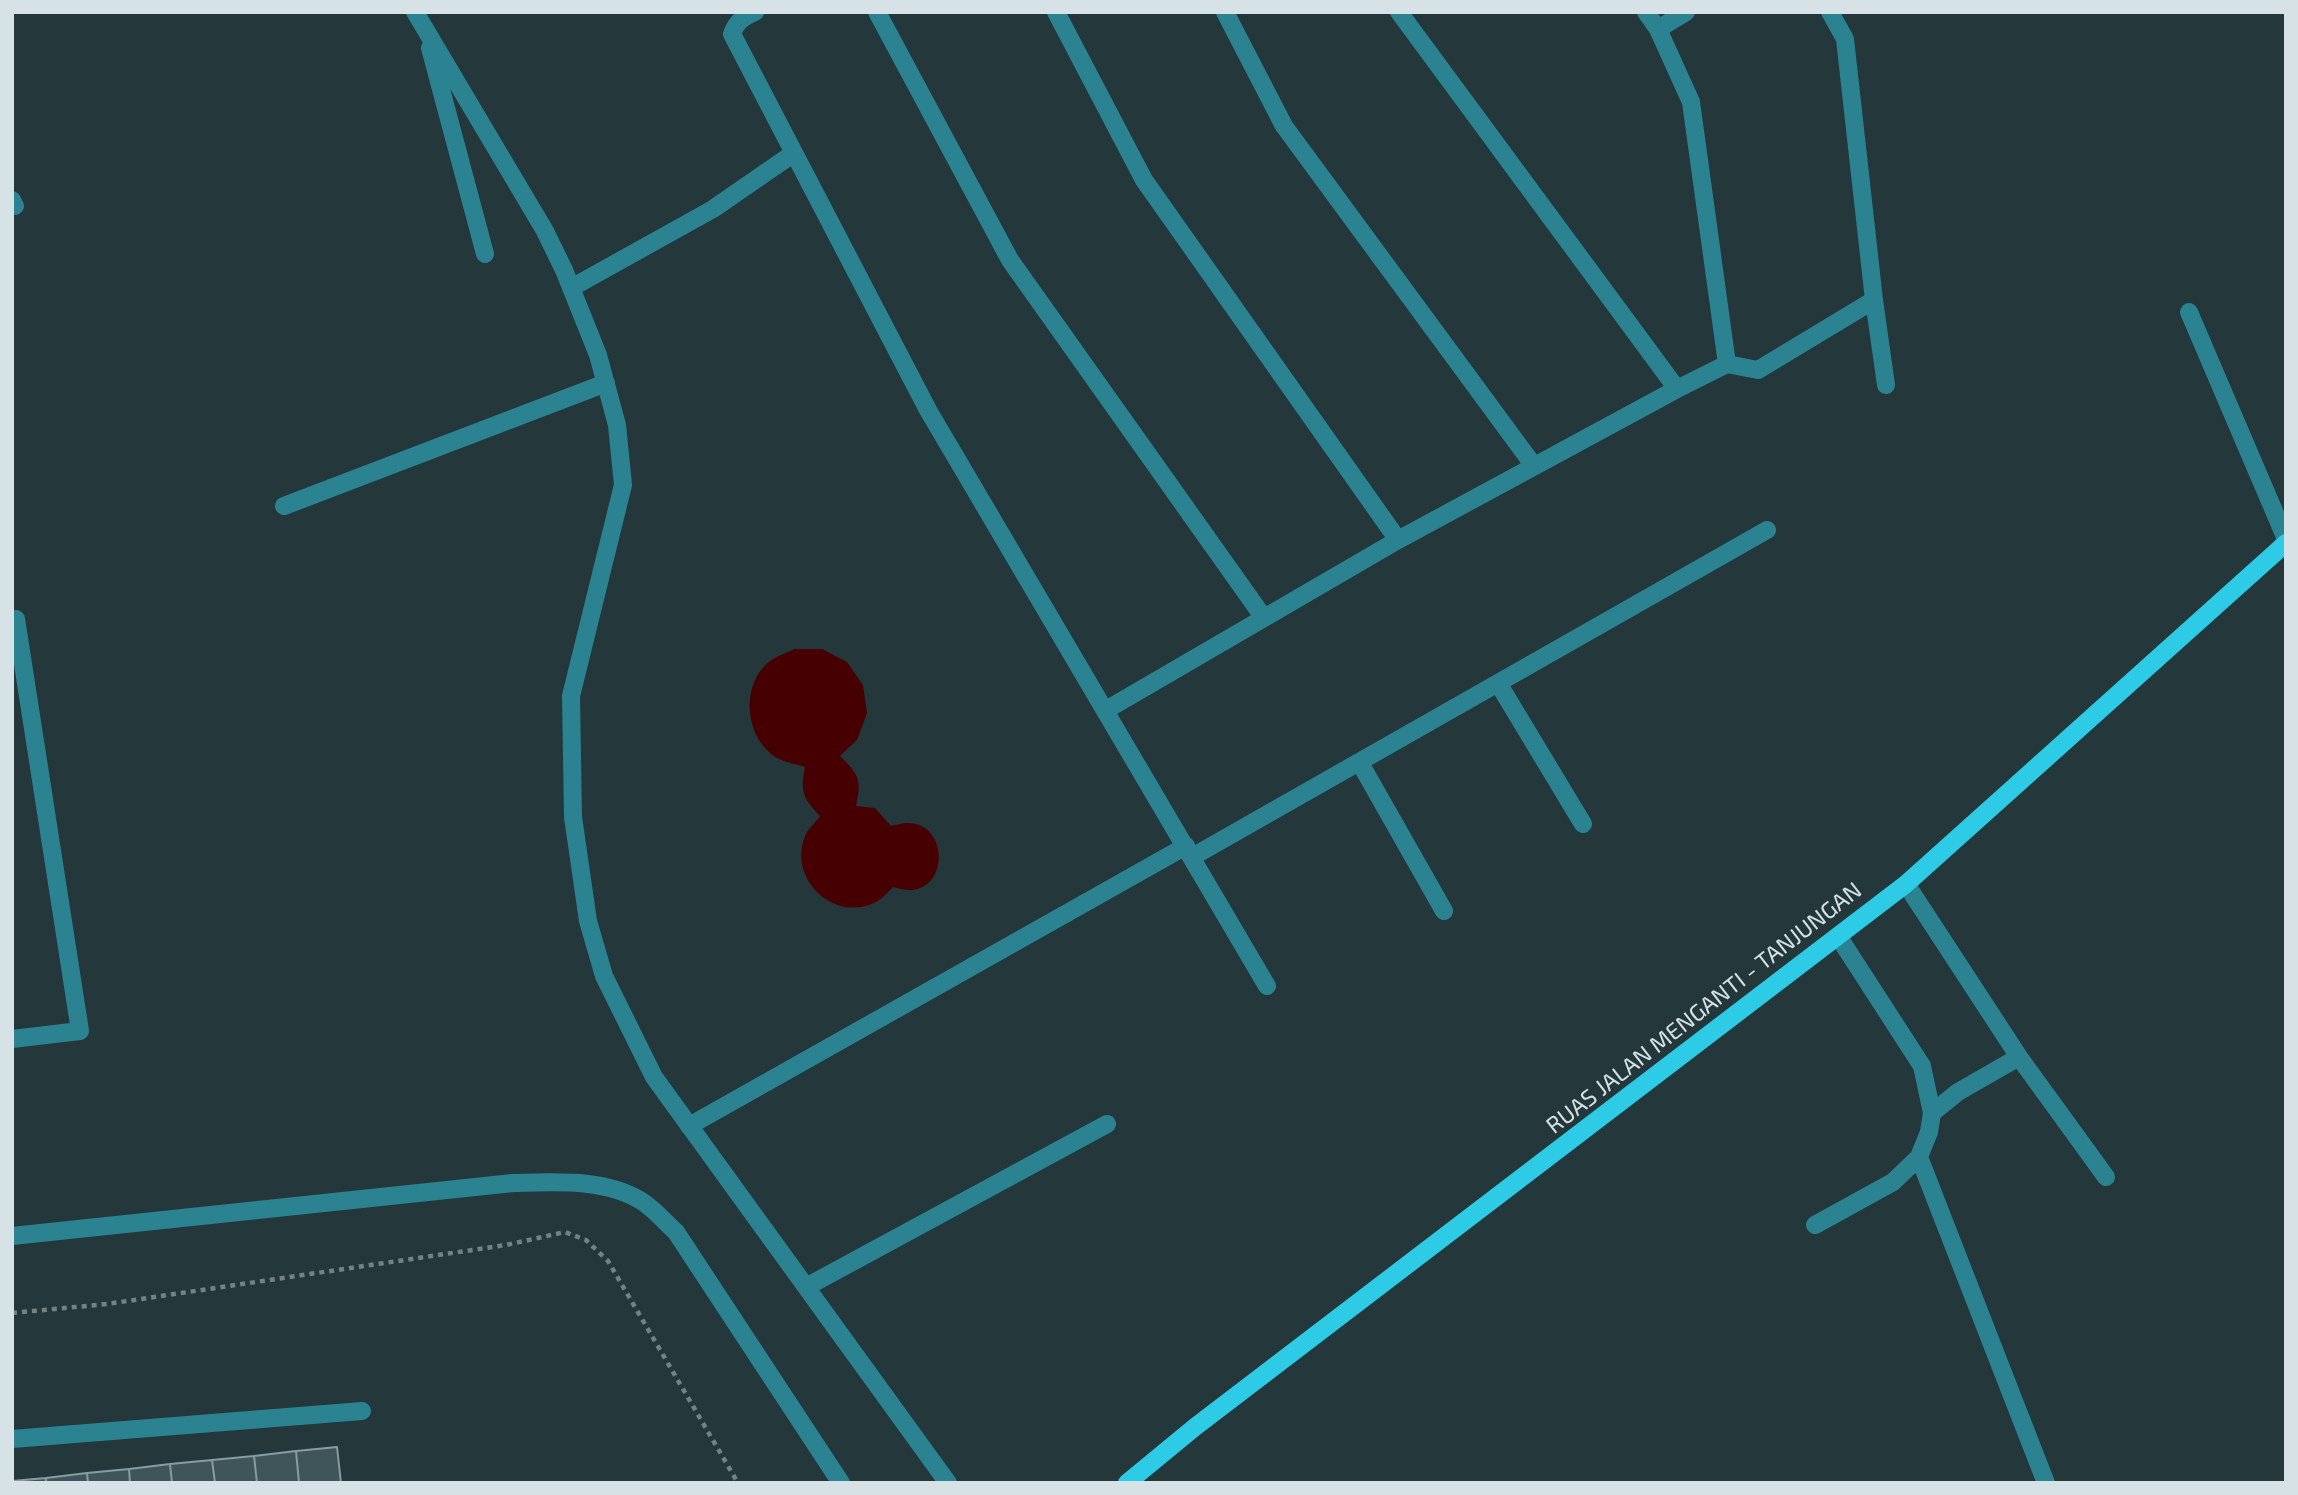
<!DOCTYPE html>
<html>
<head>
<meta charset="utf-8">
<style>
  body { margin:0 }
  #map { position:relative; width:2298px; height:1495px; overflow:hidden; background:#24383c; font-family:"Exo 2",sans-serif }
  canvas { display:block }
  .frame { position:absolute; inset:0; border:14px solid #d6e2e5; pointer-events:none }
</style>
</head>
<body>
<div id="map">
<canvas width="2298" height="1495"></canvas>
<div class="frame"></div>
</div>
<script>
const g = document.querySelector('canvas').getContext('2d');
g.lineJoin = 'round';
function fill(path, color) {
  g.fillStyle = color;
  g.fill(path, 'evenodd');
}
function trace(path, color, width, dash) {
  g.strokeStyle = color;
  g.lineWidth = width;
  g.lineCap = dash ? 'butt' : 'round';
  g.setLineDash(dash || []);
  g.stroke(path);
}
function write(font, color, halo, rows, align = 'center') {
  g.font = font + ' "Exo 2",sans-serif';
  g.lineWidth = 5;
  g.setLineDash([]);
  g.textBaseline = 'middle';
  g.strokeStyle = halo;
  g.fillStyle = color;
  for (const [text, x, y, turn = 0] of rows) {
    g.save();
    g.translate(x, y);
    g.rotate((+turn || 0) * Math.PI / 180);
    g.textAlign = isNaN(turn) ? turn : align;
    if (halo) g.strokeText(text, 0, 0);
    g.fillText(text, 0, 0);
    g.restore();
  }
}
fill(new Path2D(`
  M794,649H822L847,662L863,685L867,713L857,740L840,756C859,774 862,781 856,806L875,808L891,826C896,825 902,823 907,823C948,822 950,889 910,890C904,890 898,888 893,887C888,892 882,899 876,902C833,924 786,877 806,834C809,828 816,822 820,816C803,798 800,792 805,767C797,764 787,763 779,759C745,741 739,685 770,661C777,656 787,653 794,649Z`), '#470001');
const building = new Path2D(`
  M337,1447L341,1483H299L296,1451Z
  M296,1451L299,1483H257L254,1456Z
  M254,1456L257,1483H215L212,1460Z
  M212,1460L215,1483H172L170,1464Z
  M170,1464L172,1483H130L129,1469Z
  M129,1469L130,1483H88L87,1473Z
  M87,1473L88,1483H46V1478Z
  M46,1478V1483H12V1481Z`);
fill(building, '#405559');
trace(building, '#879da2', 2);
trace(new Path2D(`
  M12,1313L107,1304L506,1245L565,1232L586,1240L608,1261L738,1483`), '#728386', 4.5, [5, 5]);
trace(new Path2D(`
  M415,12L545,231L564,270L598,355L617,425L623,485L571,696L573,817L588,921L604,976L654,1077L948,1483
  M755,12C743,17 736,22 732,34L928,410L1267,986
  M877,12L1010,260L1264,618
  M1056,12L1144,180L1398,540
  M1225,12L1284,126L1534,466
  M1399,12L1677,389
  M1646,12L1658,29L1686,12
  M1830,12L1845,39L1874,300L1886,385
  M1658,29L1691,102L1727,364
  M430,48L485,254
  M12,200L15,206
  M571,288L713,209L794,153
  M2189,312L2286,539
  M284,506L606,383
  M12,619H16L80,1031L12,1039
  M1498,683L1583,824
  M1106,710L1398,540L1677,389L1727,364L1758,370L1874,300
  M1360,763L1444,911
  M1192,857L1767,530
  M1906,884L2019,1057L2106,1177
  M1932,1113L1958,1092L2019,1057
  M689,1126L1186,846
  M1919,1157L2046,1483
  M1815,1225L1893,1182L1919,1157L1929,1132L1932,1113L1922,1066L1838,936
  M12,1236L513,1183C555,1182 606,1178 643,1202C655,1210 665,1222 676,1232L841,1483
  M806,1287L1107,1124
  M12,1439L362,1411`), '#2b8392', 18);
trace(new Path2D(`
  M1127,1483L1195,1427L1906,884L2286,543`), '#2dcbe5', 18);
write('23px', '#d6e2e5', '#24383c', [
  ["RUAS JALAN MENGANTI - TANJUNGAN",1704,1008,-38]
]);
</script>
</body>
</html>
